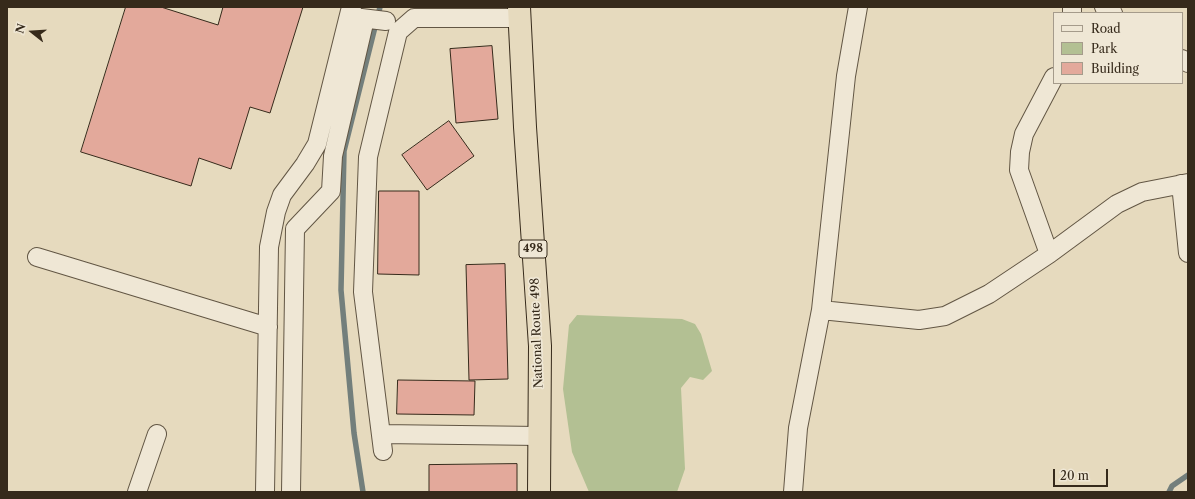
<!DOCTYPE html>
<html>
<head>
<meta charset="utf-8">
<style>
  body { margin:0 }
  #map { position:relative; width:1195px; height:499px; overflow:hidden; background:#e6dabe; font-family:"Libre Caslon Text",serif }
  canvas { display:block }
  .frame { position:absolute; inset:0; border:8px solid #362a1b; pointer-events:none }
  .legend { position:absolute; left:1053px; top:12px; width:130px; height:72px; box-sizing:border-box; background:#efe7d5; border:1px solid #a59b8b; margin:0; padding:5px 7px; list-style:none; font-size:12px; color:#362a1b }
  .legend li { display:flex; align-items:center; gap:8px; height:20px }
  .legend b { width:20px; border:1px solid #a59b8b }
  .north { position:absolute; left:12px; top:12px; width:40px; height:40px; -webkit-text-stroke:3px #efe7d5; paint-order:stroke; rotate:287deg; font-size:11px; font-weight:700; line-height:16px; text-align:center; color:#362a1b }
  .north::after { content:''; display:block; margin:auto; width:14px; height:18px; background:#362a1b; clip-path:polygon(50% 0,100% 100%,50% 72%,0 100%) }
  .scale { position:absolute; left:1053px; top:469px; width:55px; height:18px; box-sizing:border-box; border:2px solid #362a1b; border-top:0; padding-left:5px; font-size:12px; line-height:14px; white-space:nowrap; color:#362a1b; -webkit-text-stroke:3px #efe7d5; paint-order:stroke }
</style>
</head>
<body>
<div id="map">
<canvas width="1195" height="499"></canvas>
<div class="frame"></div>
<ul class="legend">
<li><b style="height:5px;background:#efe7d5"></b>Road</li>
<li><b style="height:11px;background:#b3c093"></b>Park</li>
<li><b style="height:11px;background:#e3a99b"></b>Building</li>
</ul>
<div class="north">N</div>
<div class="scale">20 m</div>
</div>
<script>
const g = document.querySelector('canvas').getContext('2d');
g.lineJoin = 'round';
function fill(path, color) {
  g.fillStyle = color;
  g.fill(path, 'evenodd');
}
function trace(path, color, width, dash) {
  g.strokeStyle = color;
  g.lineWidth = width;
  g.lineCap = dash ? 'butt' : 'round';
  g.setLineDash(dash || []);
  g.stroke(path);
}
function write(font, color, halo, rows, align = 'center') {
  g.font = font + ' "Libre Caslon Text",serif';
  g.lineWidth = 3.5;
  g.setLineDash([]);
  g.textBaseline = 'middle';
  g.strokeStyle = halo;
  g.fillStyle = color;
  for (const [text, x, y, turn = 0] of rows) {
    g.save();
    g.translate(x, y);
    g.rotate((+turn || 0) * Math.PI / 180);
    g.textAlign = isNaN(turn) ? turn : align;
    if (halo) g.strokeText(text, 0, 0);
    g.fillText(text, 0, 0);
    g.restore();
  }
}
fill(new Path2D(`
  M577,315L682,319L695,324L701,334L712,371L703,380L690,377L681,388L685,469L677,492H589L572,452L563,389L569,325Z`), '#b3c093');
trace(new Path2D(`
  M363,492L354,433L341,290L344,151L380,7
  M1169,492L1172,486L1188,475`), '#737f7c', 5.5);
const building = new Path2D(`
  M126,7H161L218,25L223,7H303L270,113L250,107L231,169L199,158L191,186L81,152Z
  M492,46L498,119L456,123L450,49Z
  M449,121L474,156L427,190L402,155Z
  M379,191H419V275L378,274Z
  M505,264L508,379L469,380L466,265Z
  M398,380L475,381L474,415L397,414Z
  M517,464V492H429V465Z`);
fill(building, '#e3a99b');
trace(building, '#362a1b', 1);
const street = new Path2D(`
  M1072,7V13
  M1104,7L1113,13
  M353,17L386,21
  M1182,59L1188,63
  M1181,184L1188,253
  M1049,254L1019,170L1020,152L1024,134L1054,77
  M37,257L268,327
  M821,310L919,320L945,316L989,294L1049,254L1117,204L1142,192L1188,183
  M381,434L539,436
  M383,451L363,292L368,157L398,32L414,18H519
  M137,492L157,434
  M265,492L269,247L276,212L282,195L305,164L317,144L350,11L352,7
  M291,492L295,229L331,191L333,156L365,19
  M793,492L798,428L821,310L846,76L858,7`);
const highway = new Path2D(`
  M519,7L525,127L540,346L539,492`);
trace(street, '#625644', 20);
trace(highway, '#362a1b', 24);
trace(street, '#efe7d5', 18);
trace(highway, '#e6dabe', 22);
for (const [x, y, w] of [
  [533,249,28]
]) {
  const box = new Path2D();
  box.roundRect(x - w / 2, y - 9, w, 18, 3);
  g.fillStyle = '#efe7d5';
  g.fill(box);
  trace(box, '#362a1b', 1);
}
write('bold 11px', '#362a1b', null, [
  ["498",533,249]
]);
write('12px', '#362a1b', '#efe7d5', [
  ["National Route 498",537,333,-92]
]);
</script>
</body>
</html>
